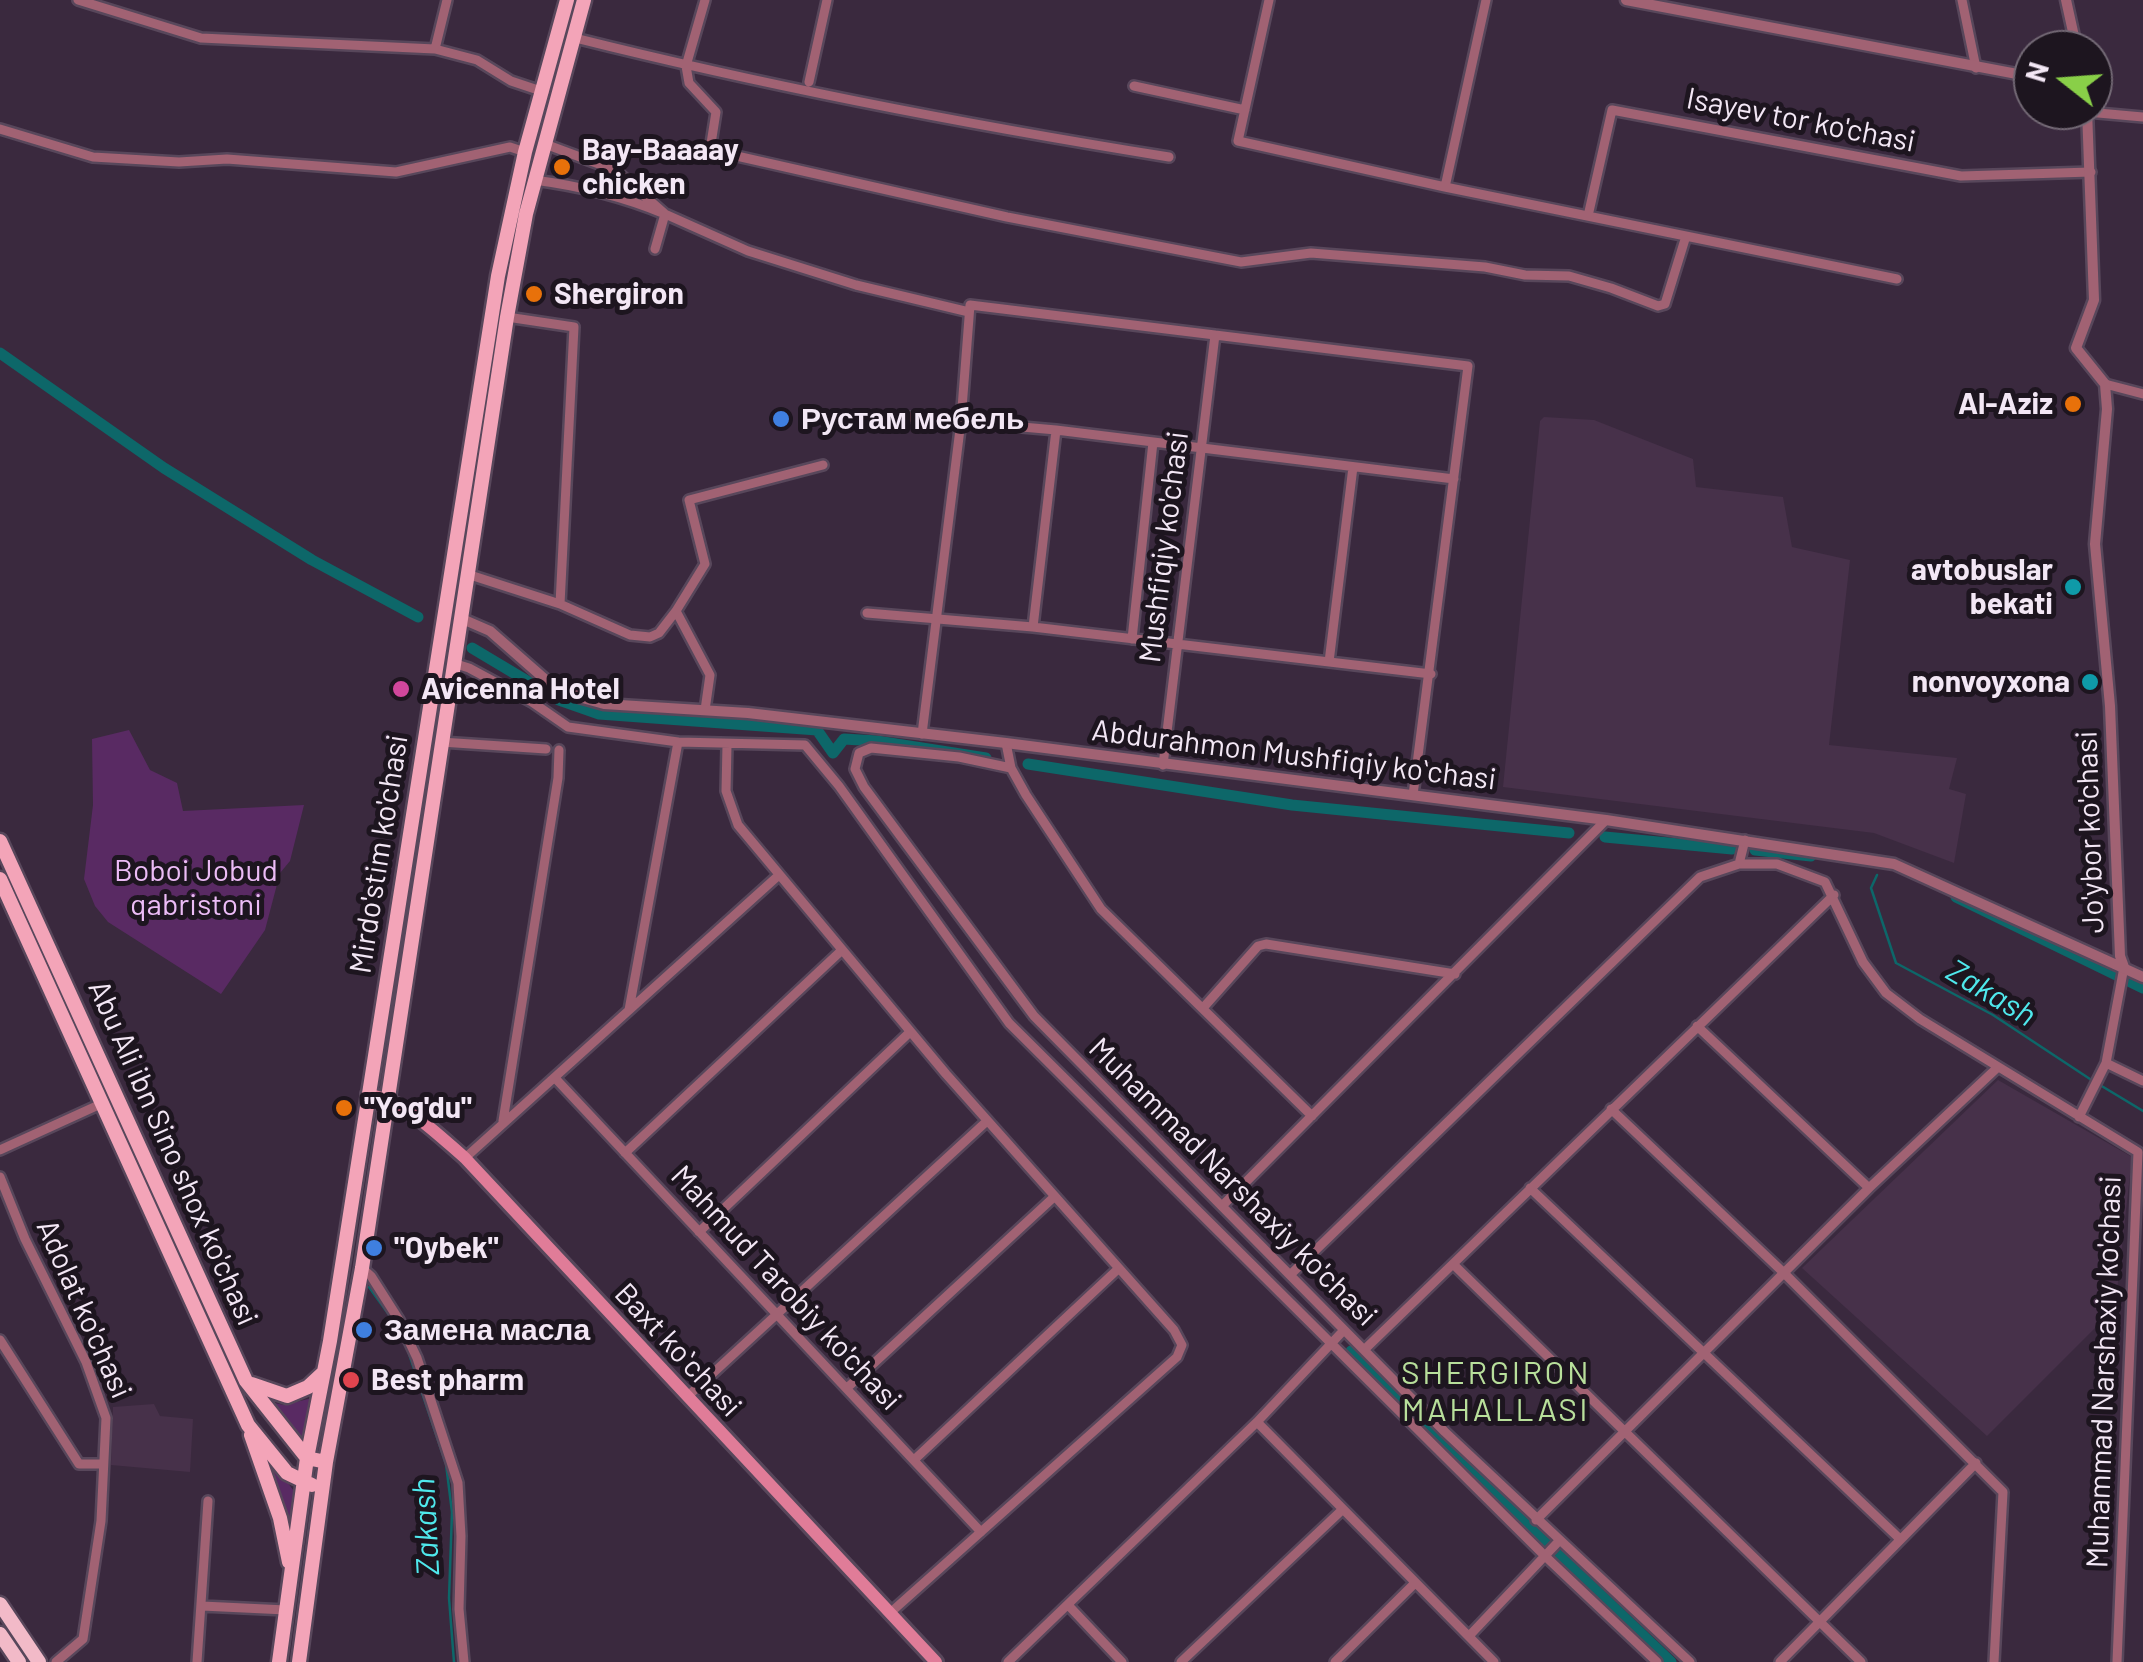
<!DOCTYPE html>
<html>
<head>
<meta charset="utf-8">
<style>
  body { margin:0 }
  #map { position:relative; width:2143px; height:1662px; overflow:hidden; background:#3a293e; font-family:Barlow,sans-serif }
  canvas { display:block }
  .north { position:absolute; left:2013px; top:30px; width:100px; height:100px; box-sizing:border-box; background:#1d151f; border:2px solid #736975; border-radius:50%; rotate:287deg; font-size:28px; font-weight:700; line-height:40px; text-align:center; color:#f3e7f5 }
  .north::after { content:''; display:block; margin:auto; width:35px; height:45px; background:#89cf48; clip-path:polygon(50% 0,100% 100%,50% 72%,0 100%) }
</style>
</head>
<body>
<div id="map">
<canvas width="2143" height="1662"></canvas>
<div class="north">N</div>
</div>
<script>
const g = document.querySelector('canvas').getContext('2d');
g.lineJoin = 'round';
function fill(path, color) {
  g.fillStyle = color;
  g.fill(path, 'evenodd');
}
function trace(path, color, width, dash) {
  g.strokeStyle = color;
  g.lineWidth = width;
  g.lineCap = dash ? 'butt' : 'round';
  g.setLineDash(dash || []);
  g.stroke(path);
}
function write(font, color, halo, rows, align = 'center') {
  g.font = font + ' Barlow,sans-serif';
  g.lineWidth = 10;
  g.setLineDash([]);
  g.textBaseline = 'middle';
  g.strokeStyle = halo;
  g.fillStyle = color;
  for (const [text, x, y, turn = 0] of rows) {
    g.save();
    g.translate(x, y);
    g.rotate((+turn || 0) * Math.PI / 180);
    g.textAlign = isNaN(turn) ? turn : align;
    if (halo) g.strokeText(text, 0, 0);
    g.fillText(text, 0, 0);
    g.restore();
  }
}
fill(new Path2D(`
  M1544,417L1594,420L1693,459L1696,487L1783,497L1792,547L1850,560L1829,745L1957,758L1949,789L1966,794L1954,863L1874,833L1503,787L1540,421Z
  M1998,1080L2132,1157L2115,1308L1987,1436L1802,1268Z
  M154,1404L160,1416L193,1419L190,1472L111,1465L113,1407Z`), '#47314a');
fill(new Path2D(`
  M129,730L150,770L177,783L183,811L304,805L290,861L280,873L265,930L221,994L108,922L95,906L84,879L93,805L92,739Z
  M312,1398L305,1439L301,1442L270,1402L284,1405Z
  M261,1446L296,1494L289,1528Z`), '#592a63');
trace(new Path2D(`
  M1877,875L1871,888L1896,963L1993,1015L2093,1081
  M2100,1085L2143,1111
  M369,1287L397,1326
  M405,1342L446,1464L452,1512L449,1598L454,1662`), '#0d6769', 2.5);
trace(new Path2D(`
  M0,353L164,468L312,560L418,617
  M472,648L559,700L599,714L817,730L833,753L844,739L877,741L986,758
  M1028,764L1292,805L1569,833
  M1605,837L1732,849
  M1755,850L1811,856
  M1956,897L2143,988
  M1351,1351L1546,1543
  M1559,1555L1671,1662`), '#0d6769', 11);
const minor = new Path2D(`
  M78,0L201,38L435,49L477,60L511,81L544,92
  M705,0L686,66L689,83L716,112L710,150L1007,217L1241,262L1311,253L1485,267L1525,275L1569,276L1611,288L1658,306L1665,304L1686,236
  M1269,0L1238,141L1445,187L1897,279
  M1962,0L1976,68
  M575,38C771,87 969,125 1169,157
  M435,49L447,0
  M809,82L827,0
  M1134,86L1245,110
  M2087,112L2143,117
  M0,129L93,157L179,162L227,159L396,172L510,147L525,152
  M545,144L615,170L665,214L748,251L856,285L969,312
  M534,180C581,186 622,196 665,214L655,249
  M1445,187L1486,0
  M1588,216L1612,110L1961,176L2091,172
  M507,317L574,327L560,604
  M2105,384L2143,394
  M898,416L1056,430L1454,479
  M467,574L560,604L630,635L650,637L659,633L676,611L705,564L689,500L823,465
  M676,611L710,675L705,710
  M867,613L1033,627L1431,674
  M1033,627L1056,430
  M1132,639L1153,442
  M1329,662L1353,467
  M453,663L469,668L532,702L568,727L678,742L805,745L839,786L1009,1023L1545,1556L1657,1662
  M922,734L961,421L970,305L1468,366L1413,795
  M441,742L546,749
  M1006,743L1011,768L1026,795L1101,909L1312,1116
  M727,745L726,791L738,825L946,1074L1174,1330L1182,1345L1177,1357L890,1613
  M1163,765L1215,335
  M1011,768L959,757L871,748L859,753L855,769L864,787L1034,1016L1445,1432L1690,1662
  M1739,864H1777L1825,882L1863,962L1886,993L1920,1019L2138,1152L2117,1662
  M1203,1008L1258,946L1266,944L1455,974
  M629,1010L678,742
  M1697,1026L1869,1188
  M2106,1063L2143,1081
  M555,1078L981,1532
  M1611,1109L1784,1273L2003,1492L1994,1662
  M2079,1117L2106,1063L2124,967
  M503,1121L558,778L559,750
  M0,1150L103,1103
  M625,1153L842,950
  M465,1158L779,875
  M0,1177L25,1239L86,1362L106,1418L101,1521L83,1639L56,1662
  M1530,1188L1900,1539
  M1223,1205L1606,820
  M699,1232L910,1032
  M1453,1264L1861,1662
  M362,1268L371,1276L399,1320L417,1358L458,1483L461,1536L459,1609L464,1662
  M1290,1275L1700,877L1739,864L1745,840
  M0,1340L79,1464H103
  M1364,1350L1834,895
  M847,1388L1054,1197
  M688,1396L987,1121
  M1257,1422L1494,1662
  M914,1460L1118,1269
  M1536,1520L1869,1188L1998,1067
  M202,1606L286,1610
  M1069,1606L1122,1662
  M1470,1635L1559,1541
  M197,1662L208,1501
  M1008,1662L1257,1422L1344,1330
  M1181,1662L1342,1510
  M1335,1662L1414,1584
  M1780,1662L1976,1463`);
const tertiary = new Path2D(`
  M1626,0L2033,77
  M2066,0L2077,50
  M2087,110L2094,300L2076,348L2105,384L2107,409L2095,544L2110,706L2120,956L2124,967
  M460,618L490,631L547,681L579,697L604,704L748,713L1006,743L1606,820L1894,864L2143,977`);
const secondary = new Path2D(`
  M368,1094C407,1103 435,1132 465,1158L936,1662`);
const primary = new Path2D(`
  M0,841L246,1381L307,1458L326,1462
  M0,879L248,1425L287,1473L312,1485
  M252,1384L287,1396L308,1387L322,1374
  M251,1435L280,1518L289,1562
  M279,1662L307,1458L330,1341L498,276L525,152L567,0
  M299,1662L326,1462L362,1268L507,317L526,214L584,0`);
const trunk = new Path2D(`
  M0,1604L39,1662
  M0,1634L19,1662`);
trace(minor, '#58475b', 14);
trace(tertiary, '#58475b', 15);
trace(secondary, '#58475b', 18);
trace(primary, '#58475b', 19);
trace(trunk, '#58475b', 19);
trace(minor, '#a16273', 9);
trace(tertiary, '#a16273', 10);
trace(secondary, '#e07c98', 12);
trace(primary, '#f3a4b8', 14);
trace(trunk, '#f2bac8', 14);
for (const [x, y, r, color] of [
  [562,167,10,"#e8710a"],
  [534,294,10,"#e8710a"],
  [2073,404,10,"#e8710a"],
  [781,419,10,"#3f7fe0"],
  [2073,587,10,"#0f9aa8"],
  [2090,682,10,"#0f9aa8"],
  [401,689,10,"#d1479c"],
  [344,1108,10,"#e8710a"],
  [374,1248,10,"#3f7fe0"],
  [364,1330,10,"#3f7fe0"],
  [351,1380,10,"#e0444e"]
]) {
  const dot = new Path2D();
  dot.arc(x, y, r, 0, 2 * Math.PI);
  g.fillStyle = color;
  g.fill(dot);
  trace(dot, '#1d151f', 4);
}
write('30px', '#f3e7f5', '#1d151f', [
  ["Isayev tor ko'chasi",1801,120,11],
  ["Mushfiqiy ko'chasi",1164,547,-83],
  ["Abdurahmon Mushfiqiy koʻchasi",1294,755,7],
  ["Jo'ybor ko'chasi",2090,832,-92],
  ["Mirdo'stim ko'chasi",379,854,-81],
  ["Abu Ali ibn Sino shox ko'chasi",173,1153,66],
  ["Muhammad Narshaxiy ko'chasi",1233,1182,45],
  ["Mahmud Tarobiy ko'chasi",786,1288,47],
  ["Adolat ko'chasi",84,1309,66],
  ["Baxt koʻchasi",678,1350,47],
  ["Muhammad Narshaxiy ko'chasi",2104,1372,-88]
]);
write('bold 30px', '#f3e7f5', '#1d151f', [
  ["Bay-Baaaay",582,150],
  ["chicken",582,184],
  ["Shergiron",554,294],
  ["Al-Aziz",2053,404,"right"],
  ["Рустам мебель",801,419],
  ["avtobuslar",2053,570,"right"],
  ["bekati",2053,604,"right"],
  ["nonvoyxona",2070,682,"right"],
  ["Avicenna Hotel",421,689],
  ["\"Yog'du\"",364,1108],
  ["\"Oybek\"",394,1248],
  ["Замена масла",384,1330],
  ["Best pharm",371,1380]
], 'left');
write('30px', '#ecbcf6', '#1d151f', [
  ["Boboi Jobud",196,871],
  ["qabristoni",196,905]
]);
write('italic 32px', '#4fe8ec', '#1d151f', [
  ["Zakash",1991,993,31],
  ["Zakash",426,1527,-93]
]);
g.letterSpacing = '2.5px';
write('32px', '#b8df9b', '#1d151f', [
  ["SHERGIRON",1496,1373],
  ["MAHALLASI",1496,1410]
]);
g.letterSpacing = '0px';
</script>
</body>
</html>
